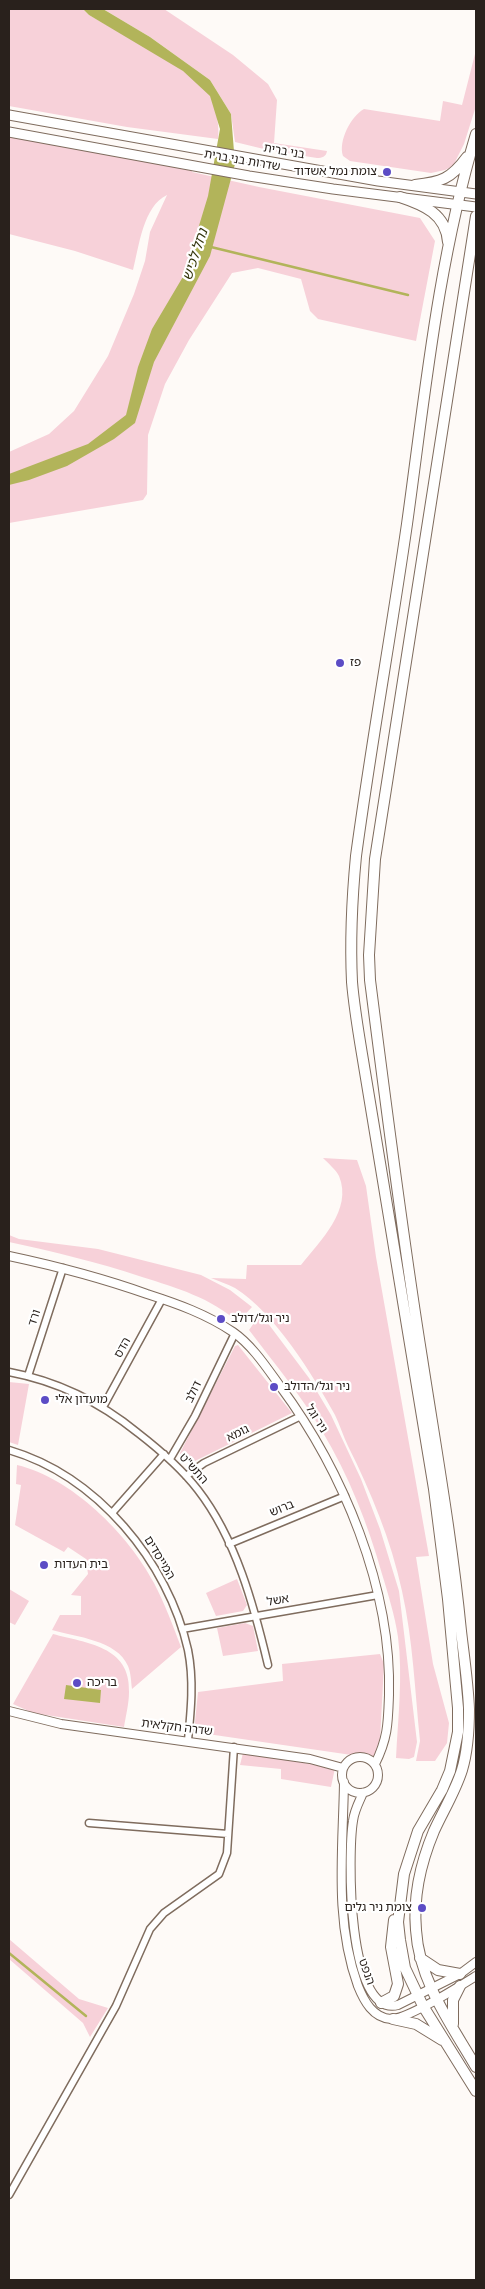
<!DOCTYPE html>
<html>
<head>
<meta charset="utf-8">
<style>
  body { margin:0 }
  #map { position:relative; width:485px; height:2289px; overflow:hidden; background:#fefaf7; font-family:"Titillium Web",sans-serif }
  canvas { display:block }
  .frame { position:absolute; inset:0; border:10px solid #29211c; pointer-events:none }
</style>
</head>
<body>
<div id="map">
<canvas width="485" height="2289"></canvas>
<div class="frame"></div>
</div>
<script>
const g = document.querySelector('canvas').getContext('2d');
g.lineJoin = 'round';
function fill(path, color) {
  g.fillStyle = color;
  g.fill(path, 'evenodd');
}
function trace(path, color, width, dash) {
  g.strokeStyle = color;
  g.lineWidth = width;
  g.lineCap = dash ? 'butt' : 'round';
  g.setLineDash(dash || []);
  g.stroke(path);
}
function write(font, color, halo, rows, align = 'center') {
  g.font = font + ' "Titillium Web","Noto Sans Hebrew",sans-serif';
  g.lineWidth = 4.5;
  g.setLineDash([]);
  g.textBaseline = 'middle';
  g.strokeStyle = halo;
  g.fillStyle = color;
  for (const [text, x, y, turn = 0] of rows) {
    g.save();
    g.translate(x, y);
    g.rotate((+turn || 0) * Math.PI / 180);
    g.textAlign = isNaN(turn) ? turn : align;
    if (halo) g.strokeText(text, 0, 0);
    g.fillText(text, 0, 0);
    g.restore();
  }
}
fill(new Path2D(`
  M9,9H83L89,15C120,33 189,67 210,95C216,104 220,129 218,139L127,127L9,106Z
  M103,9H164L233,55L268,84L277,100L274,143L327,151C326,157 322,158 317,158L272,151L235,142L231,114L210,80L150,37Z
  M476,50V106L464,144L453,166L445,170L431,173L350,161L343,156C338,141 351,116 364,109L440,121L443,101L462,105Z
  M9,137L192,169V172L259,187L420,218L435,241L416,341L318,319L310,311L301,279L258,268L232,273L189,340L165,384L148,435L147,494L143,500L9,523V452L49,434L74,411L108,356L134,294L145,261L150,232L167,195C143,206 139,247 133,270L75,251L9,234Z
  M323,1158L357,1160L366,1186L376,1257L429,1556L416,1557L433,1664L449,1723L447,1743L435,1761H416L420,1741C415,1692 413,1640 402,1591C391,1540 371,1492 348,1446C343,1436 340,1425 335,1415C313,1375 274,1312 235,1288C228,1284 218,1281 211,1278L246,1279L247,1265H301C320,1241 353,1210 339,1176C336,1170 328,1163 323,1158Z
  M9,1235L19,1239L98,1249L201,1275L230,1290L252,1307L238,1322C211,1298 177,1288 142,1277C97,1262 55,1252 9,1242Z
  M264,1318L309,1378L331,1415L361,1479L380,1529L399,1591L417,1742L414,1757L409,1759L396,1758C398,1718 403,1676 398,1637C395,1616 388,1594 382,1574C368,1524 349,1476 322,1431C301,1395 274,1363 249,1330L256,1320Z
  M238,1345L292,1413L195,1461L184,1462L180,1457V1453L235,1346Z
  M9,1382L29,1384L18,1445L9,1442Z
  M17,1465C72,1478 128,1534 154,1583C165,1604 173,1626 181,1647L132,1689C131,1682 131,1673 128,1666C117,1640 76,1637 52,1630L60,1615H81V1596L71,1595L88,1574L86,1559L68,1547L64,1552L15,1525L21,1485L16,1484Z
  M237,1579L247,1605L243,1611L216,1616L206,1593Z
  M9,1589L29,1601L15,1625L9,1622Z
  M245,1623L253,1626L258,1651L223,1656L217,1628Z
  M53,1634C86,1643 131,1646 129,1692C129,1703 126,1715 124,1727L33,1713L13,1704Z
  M380,1654L384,1664L379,1759L194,1732L198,1692L283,1681L282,1664Z
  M243,1753L335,1768L331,1787L281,1779V1769L240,1765Z
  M9,1939L79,1999L108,2008L90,2037L83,2023L9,1959Z`), '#f7d1d9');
fill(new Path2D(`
  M83,9H103L150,37L210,80L231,114L235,164L210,256L154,362L135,423L114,439L67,466L29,480L9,485V474L88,444L126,415L138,367L152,329L184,275L208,196L220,129L210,96L183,71L89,15Z
  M66,1685L101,1690L100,1703L64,1699Z`), '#b2b45a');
trace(new Path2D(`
  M211,247L408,295
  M9,1953L86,2016`), '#b2b45a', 2.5);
const minor = new Path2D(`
  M9,1372C57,1381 100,1402 138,1433C160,1450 181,1468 198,1490C236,1539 254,1606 268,1665
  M28,1376L63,1268
  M103,1407L162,1299
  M9,1450C97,1476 168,1561 188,1650C194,1680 191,1710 188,1740
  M170,1459L195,1416L235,1333
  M186,1476L204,1463L301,1416
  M112,1513L164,1454
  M229,1544L345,1496
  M182,1629L378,1595
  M89,1823L228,1834
  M9,2195L116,2006L150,1929L164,1913L219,1874L227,1853L234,1747`);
const tertiary = new Path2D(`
  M9,1256C56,1266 102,1278 147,1294C178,1304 206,1314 233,1332C252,1345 267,1368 280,1386C343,1471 392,1588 389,1695C388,1723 388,1738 375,1764
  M9,1711L61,1724L310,1759L343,1768
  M342 1775a18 18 0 1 1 36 0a18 18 0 1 1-36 0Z
  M344,1782C343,1851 334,1920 358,1986C364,2001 373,2018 391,2019C408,2019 460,1986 476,1976
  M363,1793C359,1802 354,1811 353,1821C348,1851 346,2018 398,2005L460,1974L476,1962`);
const secondary = new Path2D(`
  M9,115L378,181L476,194
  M9,132L249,176L333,189L476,207`);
const trunk = new Path2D(`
  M476,134C438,261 425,394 407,524C391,635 371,745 356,856C352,898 350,940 352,982C354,1006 358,1030 362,1054L434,1489L448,1599L458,1708V1732L450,1771L442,1790L418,1831L404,1874L398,1922L400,1940L405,1968L423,2006L476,2091
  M415,185C441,182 451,179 467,157
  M400,197C424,205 446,214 448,242
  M476,216L375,859L369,955L370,980C386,1106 402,1233 422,1358C436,1449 452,1539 461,1631C464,1657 468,1683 469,1709C469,1730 468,1750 462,1770C455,1792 443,1811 434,1831C421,1862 413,1896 416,1930C419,1981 451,2024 476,2067
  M420,1958L438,1970L460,1974
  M381,2003L394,1996L398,1984L391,1947L394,1920
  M393,2019L416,2024L442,2040
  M453,2024V2000L460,1986`);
trace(minor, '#7f6c5e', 9);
trace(tertiary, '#7f6c5e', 10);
trace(secondary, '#7f6c5e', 11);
trace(trunk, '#7f6c5e', 12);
trace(minor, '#fff', 6);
trace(tertiary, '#fff', 8);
trace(secondary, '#fff', 9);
trace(trunk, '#fff', 10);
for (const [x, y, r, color] of [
  [387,172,5,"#5c4cc5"],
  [340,663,5,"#5c4cc5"],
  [221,1319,5,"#5c4cc5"],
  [274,1387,5,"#5c4cc5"],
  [45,1400,5,"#5c4cc5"],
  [44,1565,5,"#5c4cc5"],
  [77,1683,5,"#5c4cc5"],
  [422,1908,5,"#5c4cc5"]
]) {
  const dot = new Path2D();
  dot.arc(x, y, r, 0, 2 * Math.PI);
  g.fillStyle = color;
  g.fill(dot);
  trace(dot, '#fff', 2);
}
write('12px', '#29211c', '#fff', [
  ["בני ברית",284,152,10],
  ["שדרות בני ברית",242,161,10],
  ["ורד",35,1318,-72],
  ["הדס",123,1348,-61],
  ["דולב",194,1392,-64],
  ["ניר וגל",316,1419,58],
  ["גומא",238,1434,-26],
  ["התש\"ט",193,1469,48],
  ["ברוש",282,1509,-22],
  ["המייסדים",159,1558,59],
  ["אשל",278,1601,-10],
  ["שדרה חקלאית",177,1728,7],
  ["הנפט",366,1972,71]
]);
write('12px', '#29211c', '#fff', [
  ["צומת נמל אשדוד",377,172,"right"],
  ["פז",350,663],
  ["ניר וגל/דולב",231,1319],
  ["ניר וגל/הדולב",284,1387],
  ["מועדון אלי",55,1400],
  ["בית העדות",54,1565],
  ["בריכה",87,1683],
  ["צומת ניר גלים",412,1908,"right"]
], 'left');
write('italic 14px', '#32330b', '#fff', [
  ["נחל לכיש",196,255,-72]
]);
</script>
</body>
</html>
